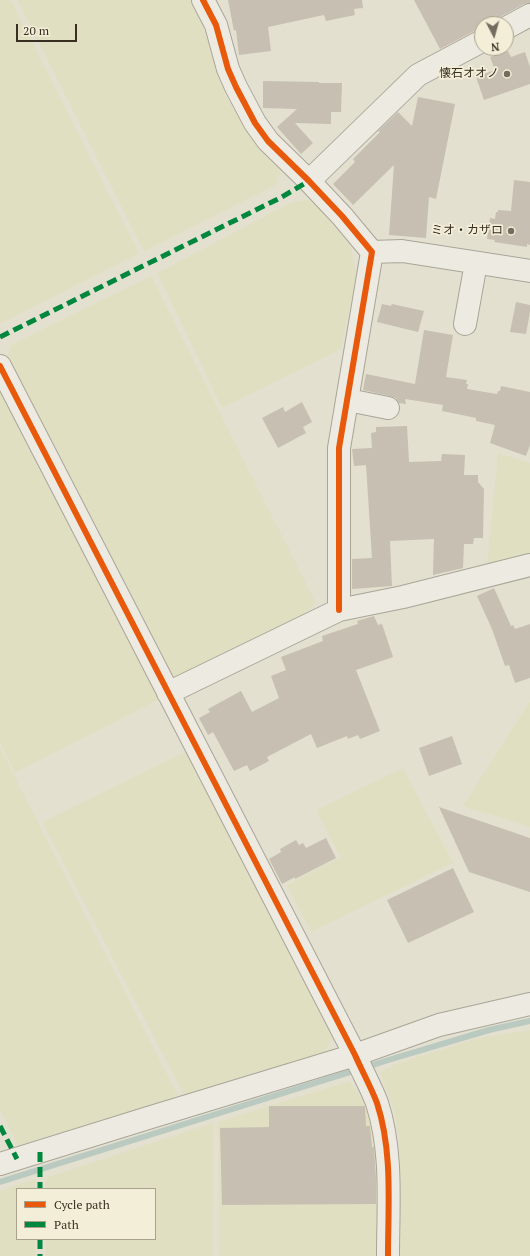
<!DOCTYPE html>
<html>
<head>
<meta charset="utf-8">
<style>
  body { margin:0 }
  #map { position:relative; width:530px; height:1256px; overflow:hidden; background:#e3e0d0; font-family:"PT Serif",serif }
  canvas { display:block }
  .legend { position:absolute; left:16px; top:1188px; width:140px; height:52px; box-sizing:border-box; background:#f3eed7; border:1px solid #a8a18e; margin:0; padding:5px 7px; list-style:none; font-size:12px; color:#382e21 }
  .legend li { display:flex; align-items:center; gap:8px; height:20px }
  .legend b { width:20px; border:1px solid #a8a18e }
  .north { position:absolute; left:474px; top:16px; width:40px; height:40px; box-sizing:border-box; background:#f3eed7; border:1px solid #a8a18e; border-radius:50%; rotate:174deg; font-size:11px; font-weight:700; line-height:16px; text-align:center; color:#382e21 }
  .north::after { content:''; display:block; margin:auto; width:14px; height:18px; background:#746c5e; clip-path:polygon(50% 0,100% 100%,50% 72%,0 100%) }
  .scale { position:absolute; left:16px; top:24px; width:61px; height:18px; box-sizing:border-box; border:2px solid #382e21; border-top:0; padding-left:5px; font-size:12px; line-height:14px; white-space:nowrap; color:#382e21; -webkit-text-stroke:3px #f3eed7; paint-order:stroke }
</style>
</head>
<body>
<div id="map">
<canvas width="530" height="1256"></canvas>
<ul class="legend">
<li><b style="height:5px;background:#e8590c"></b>Cycle path</li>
<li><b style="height:5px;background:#00873e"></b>Path</li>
</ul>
<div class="north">N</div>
<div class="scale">20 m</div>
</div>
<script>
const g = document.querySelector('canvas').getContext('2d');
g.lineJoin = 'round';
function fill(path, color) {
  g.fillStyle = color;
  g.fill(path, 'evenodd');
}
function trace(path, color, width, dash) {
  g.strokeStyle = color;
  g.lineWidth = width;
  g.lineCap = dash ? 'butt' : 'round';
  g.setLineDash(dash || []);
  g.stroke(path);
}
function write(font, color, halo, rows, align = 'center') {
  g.font = font + ' "PT Serif","Noto Sans JP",serif';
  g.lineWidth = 3.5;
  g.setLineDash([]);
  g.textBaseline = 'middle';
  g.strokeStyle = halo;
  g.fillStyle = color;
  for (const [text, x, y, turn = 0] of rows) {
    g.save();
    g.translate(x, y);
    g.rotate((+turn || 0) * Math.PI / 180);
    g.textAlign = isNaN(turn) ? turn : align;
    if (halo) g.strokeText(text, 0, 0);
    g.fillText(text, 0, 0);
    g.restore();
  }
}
fill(new Path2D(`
  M0,0H11L139,253L2,323L0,322Z
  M17,0H190L205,32L226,96L245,127L282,168L277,184L144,251Z
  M312,200L350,245L357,272L341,349L222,408L157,273L294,201Z
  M151,276L316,603L301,616L183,676L168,675L7,357L12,344Z
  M0,381L159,699L15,773L0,742Z
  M498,453L530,463V553L487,564Z
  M529,702H530V827L463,806Z
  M0,748L178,1096L24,1148L18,1146L0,1110Z
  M187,751L333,1038L325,1052L184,1095L42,822Z
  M403,768L453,863L311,932L287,885L340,857L316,810Z
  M530,1030V1256H400L399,1139L394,1111L380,1072L396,1064L475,1039Z
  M349,1081L361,1097L377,1133L380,1256H219L218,1122Z
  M213,1123V1256H46V1239H155V1189H46V1178Z
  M35,1179V1189H17V1239H35V1256H0V1191Z`), '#e1dfc2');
trace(new Path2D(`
  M0,1182L395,1058L489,1030L530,1021`), '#bacac1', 6);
fill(new Path2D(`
  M228,0H362L363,8L354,9L355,15L326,21L324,15L268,27L271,51L239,55L236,30L234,31Z
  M414,0H530V3L524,4L500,17L496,21L495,24H482V29L476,30L440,49Z
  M508,51L511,57L525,52L530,67V84L484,100L476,77L495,70L490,57Z
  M263,81L319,82V83H342L341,112H331V124L295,123L313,143L301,154L277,127L297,109L263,108Z
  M418,97L455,104L436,199L429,197L426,238L389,235L394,165L353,205L333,184L355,162L353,159L380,132L378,131L398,112L412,126Z
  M514,180L530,182V245L527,244V247L494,242L495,240L487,239L490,218L495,219L496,212H498V210L511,211Z
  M516,302L530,305V312L526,334L510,332Z
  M382,304L391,306L392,304L424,311L418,332L377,322Z
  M424,330L453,335L446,377L467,380L466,384H468L467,389L497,394L498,391H500L501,386L530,392V445L526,456L490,443L495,425L476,421V418L442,411L443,405L405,399L406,404L399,403L396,398L390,396L363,390L366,374L415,384Z
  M302,402L312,422L303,427L306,433L278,448L262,418L283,407L285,412Z
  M407,426L409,462L441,461L442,454L465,455L464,475H478V482L484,489L483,538H474L473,544H464L463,568L433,575L434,539L390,541L392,586L352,589V559L372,558L366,465L354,466L352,449L372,448L371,433L376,432V427Z
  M494,588L511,626L513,625L515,629L530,624V678L515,683L509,665L505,666L492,629L477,596Z
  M374,616L378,625L382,624L393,657L356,670L380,731L360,739L358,735L348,739L347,736L317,748L311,734L267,757L269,761L250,771L247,765L234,771L213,732L208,735L199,718L210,712L208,709L241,691L252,712L279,698L271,676L286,670L281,657L323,641L322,636L358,624L357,621Z
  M452,736L462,764L429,776L419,748Z
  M439,807L530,838V892L469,872Z
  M326,838L336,858L295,879V877L282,884L269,859L281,852L280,849L296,840L299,845L303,843L306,848Z
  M453,868L474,912L408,943L387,900Z
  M269,1106H365L366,1126H370L372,1147H374L376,1179V1204L222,1205L220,1128L269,1127Z`), '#c7bfb1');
const minor = new Path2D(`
  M203,0L216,25L228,69L236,87L255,123L268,141L309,181L342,216L372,252L339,448V610
  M506,28L530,15
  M309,181L418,75L482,41
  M372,252L402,251L530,271
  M465,324L476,263
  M0,366L355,1055C362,1071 371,1087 377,1103C393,1152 388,1205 388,1256
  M348,400L388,408
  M168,693L339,610L403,597L530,565
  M0,1164L148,1118L355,1055L439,1025L530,1004`);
trace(minor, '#a9a598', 24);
trace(minor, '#eceae1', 22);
trace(new Path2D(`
  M0,337L280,198L309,181
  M0,1126L17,1159
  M40,1152V1189
  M40,1239V1256`), '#00873e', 5, [10, 5]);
trace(new Path2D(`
  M203,0L216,25L228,69L236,87L255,123L268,141L309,181L342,216L372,252L339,448V610
  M0,366L355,1055C362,1071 371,1087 377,1103C393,1152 388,1205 388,1256`), '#e8590c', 6);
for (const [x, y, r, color] of [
  [507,74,4,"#746c5e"],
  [511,231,4,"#746c5e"]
]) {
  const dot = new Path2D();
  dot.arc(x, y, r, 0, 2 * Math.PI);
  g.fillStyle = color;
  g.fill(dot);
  trace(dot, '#f3eed7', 1.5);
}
write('12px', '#382e21', '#f3eed7', [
  ["懐石オオノ",499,74],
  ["ミオ・カザロ",503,231]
], 'right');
</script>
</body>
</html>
